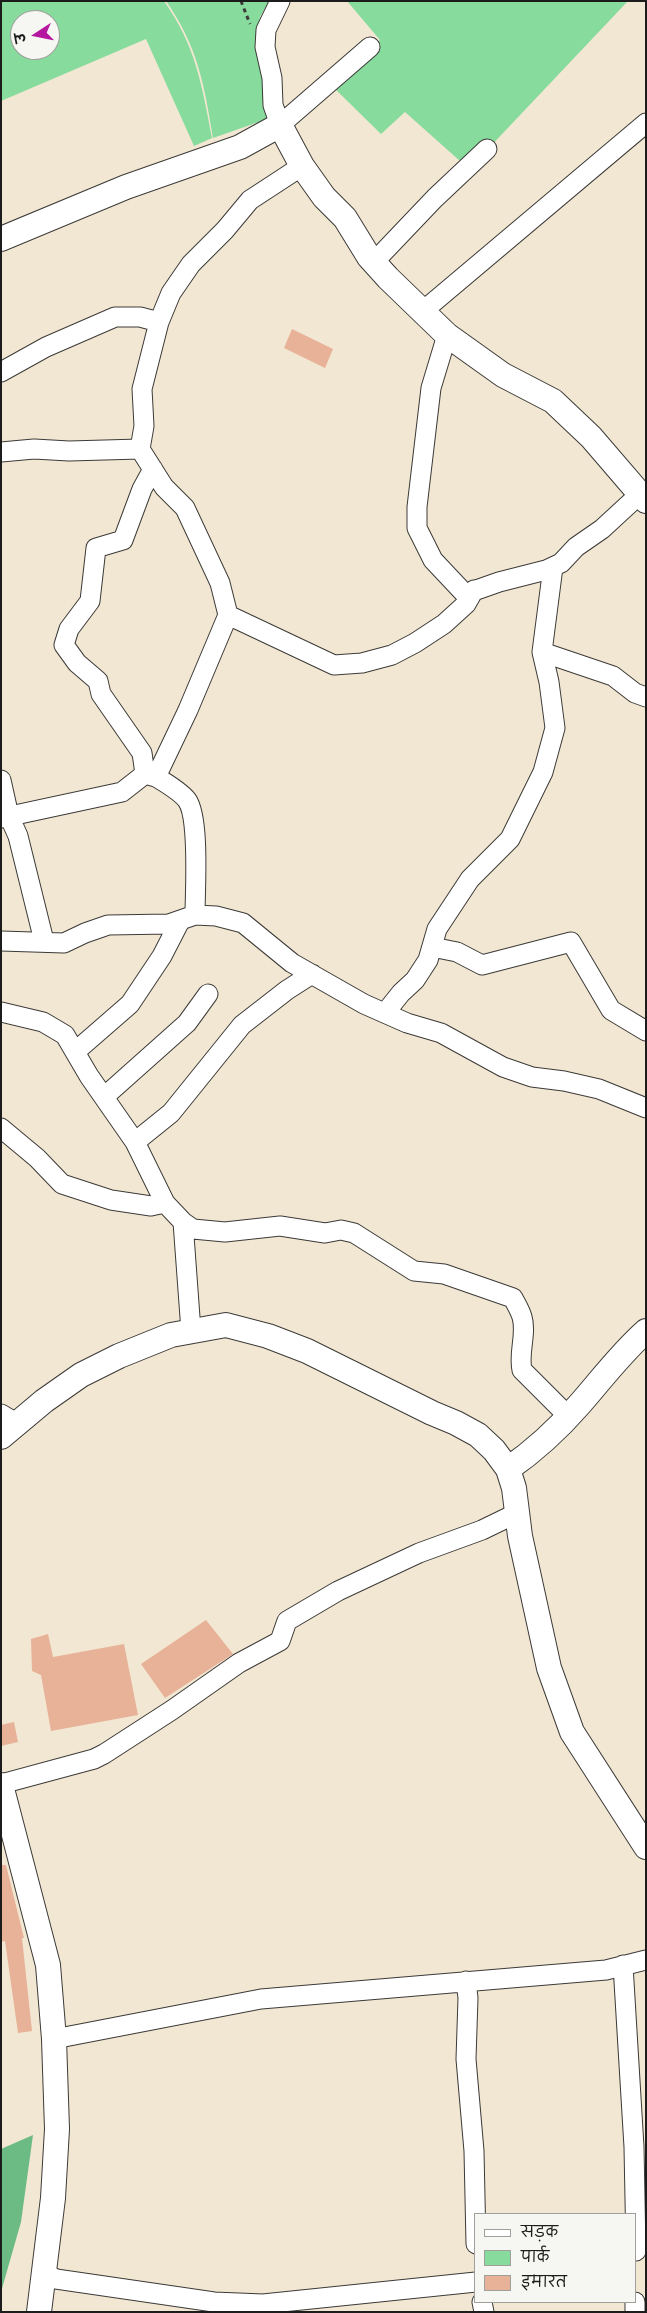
<!DOCTYPE html>
<html>
<head>
<meta charset="utf-8">
<style>
  body { margin:0 }
  #map { position:relative; width:647px; height:2313px; overflow:hidden; background:#f2e7d3; font-family:"Architects Daughter","Playpen Sans Deva",sans-serif }
  canvas { display:block }
  .frame { position:absolute; inset:0; border:2px solid #1c1c1c; pointer-events:none }
  .legend { position:absolute; left:474px; top:2213px; width:162px; height:90px; box-sizing:border-box; background:#f6f6f2; border:1px solid #9f9f9c; margin:0; padding:6px 9px; list-style:none; font-size:15px; color:#1c1c1c }
  .legend li { display:flex; align-items:center; gap:10px; height:25px }
  .legend b { width:25px; border:1px solid #9f9f9c }
  .north { position:absolute; left:10px; top:10px; width:50px; height:50px; box-sizing:border-box; background:#f6f6f2; border:1px solid #9f9f9c; border-radius:50%; rotate:259deg; font-size:14px; font-weight:700; line-height:20px; text-align:center; color:#1c1c1c }
  .north::after { content:''; display:block; margin:auto; width:18px; height:22px; background:#b5179e; clip-path:polygon(50% 0,100% 100%,50% 72%,0 100%) }
</style>
</head>
<body>
<div id="map">
<canvas width="647" height="2313"></canvas>
<div class="frame"></div>
<ul class="legend">
<li><b style="height:6px;background:#fff"></b>सड़क</li>
<li><b style="height:14px;background:#87db9d"></b>पार्क</li>
<li><b style="height:14px;background:#e7b298"></b>इमारत</li>
</ul>
<div class="north">उ</div>
</div>
<script>
const g = document.querySelector('canvas').getContext('2d');
g.lineJoin = 'round';
function fill(path, color) {
  g.fillStyle = color;
  g.fill(path, 'evenodd');
}
function trace(path, color, width, dash) {
  g.strokeStyle = color;
  g.lineWidth = width;
  g.lineCap = dash ? 'butt' : 'round';
  g.setLineDash(dash || []);
  g.stroke(path);
}
fill(new Path2D(`
  M1,1H164C196,46 202,86 212,138L194,146L146,39L1,101ZM20,20H50V50H20Z
  M166,1H269L260,17L258,34L273,117L213,138C204,84 198,47 166,1Z
  M347,1H628L469,169L405,112L381,134L331,85L380,40Z`), '#87db9d');
fill(new Path2D(`
  M33,2135L21,2222L1,2292V2149Z`), '#6dbb84');
fill(new Path2D(`
  M292,329L333,349L325,368L284,348Z
  M206,1620L233,1654L165,1698L141,1664Z
  M48,1634L53,1657L124,1644L138,1715L51,1731L41,1675L32,1671L31,1639Z
  M14,1722L18,1742L1,1746V1725Z
  M1,1865H6L24,1938H22L32,2031L18,2033L5,1941L1,1942Z`), '#e7b298');
const minor = new Path2D(`
  M280,1L266,30L265,47L272,78L273,105L280,125L370,47
  M302,166L250,200L225,230L191,264L171,293L159,322L142,389L144,426L140,449L164,487L185,508L220,583L228,615L334,665L362,663L392,655L415,643L444,624L466,604L474,590
  M374,262L435,198L487,149
  M423,311L646,123
  M447,335L431,388L417,507V528L433,560L465,594L499,582L546,570L561,563L576,547L602,529L640,494
  M1,372L46,347L115,317H140L159,322
  M1,452L34,449L69,451L140,449
  M153,469L142,489L123,540L96,548L90,601L69,629L64,645L77,663L98,681L101,694L142,753L145,774L156,777
  M542,652L613,676L635,693L646,697
  M1,780L9,816L18,836L44,941
  M1,818L122,792L145,774
  M195,915C195,891 200,818 187,800C180,791 166,783 156,777L188,710L228,615
  M1,941L64,943L85,933L108,925L169,924L195,915L216,916L243,923L292,963L364,1004L407,1023L441,1033L503,1067L532,1077L564,1081L599,1089L646,1108
  M432,947L457,952L482,965L571,942L611,1010L646,1031
  M1,1012L43,1022L65,1035L89,1076L135,1142L165,1203L183,1222L193,1229L225,1232L280,1226L325,1233L341,1230L354,1233L414,1271L444,1274L513,1298C516,1304 520,1310 522,1317C527,1334 518,1353 522,1370L568,1416
  M385,1013L401,993L415,980L428,960L437,929L470,879L510,839L543,772L555,728L549,682L542,652L553,567
  M76,1051L130,1004L162,956L180,921
  M104,1097L187,1023L208,994
  M1,1128L37,1158L62,1184L111,1200L151,1206L165,1203
  M135,1142L171,1113L242,1025L287,990L312,974
  M183,1222L191,1331
  M1,1414L16,1423
  M1,1784L94,1759L104,1754L172,1710L239,1663L280,1641L287,1621L338,1591L419,1553L482,1530L517,1513
  M623,1965L634,2147L636,2251
  M466,1981L468,1998L466,2059L474,2151L476,2244
  M54,2039L261,1999L606,1970L646,1960
  M44,2273L56,2279L214,2302L263,2304L476,2282
  M482,2302L484,2312
  M635,2312V2302`);
const tertiary = new Path2D(`
  M1,239L126,187L240,147L280,125L302,166L324,197L345,218L369,257L388,278L447,335L503,375L553,401L591,437L646,501
  M1,1437L44,1401L81,1375L119,1356L171,1335L226,1325L268,1336L307,1351L432,1413L456,1423L478,1435L494,1450L508,1469L514,1488L520,1536L549,1668L572,1732L646,1847
  M508,1469C534,1451 558,1429 579,1405C601,1380 621,1353 646,1331
  M1,1785L48,1965L54,2039L57,2129L53,2198L39,2312`);
trace(minor, '#3c3a37', 21);
trace(tertiary, '#3c3a37', 26);
trace(new Path2D(`
  M241,1L250,24`), '#3c3a37', 3, [4, 4]);
trace(minor, '#fff', 19);
trace(tertiary, '#fff', 24);
</script>
</body>
</html>
